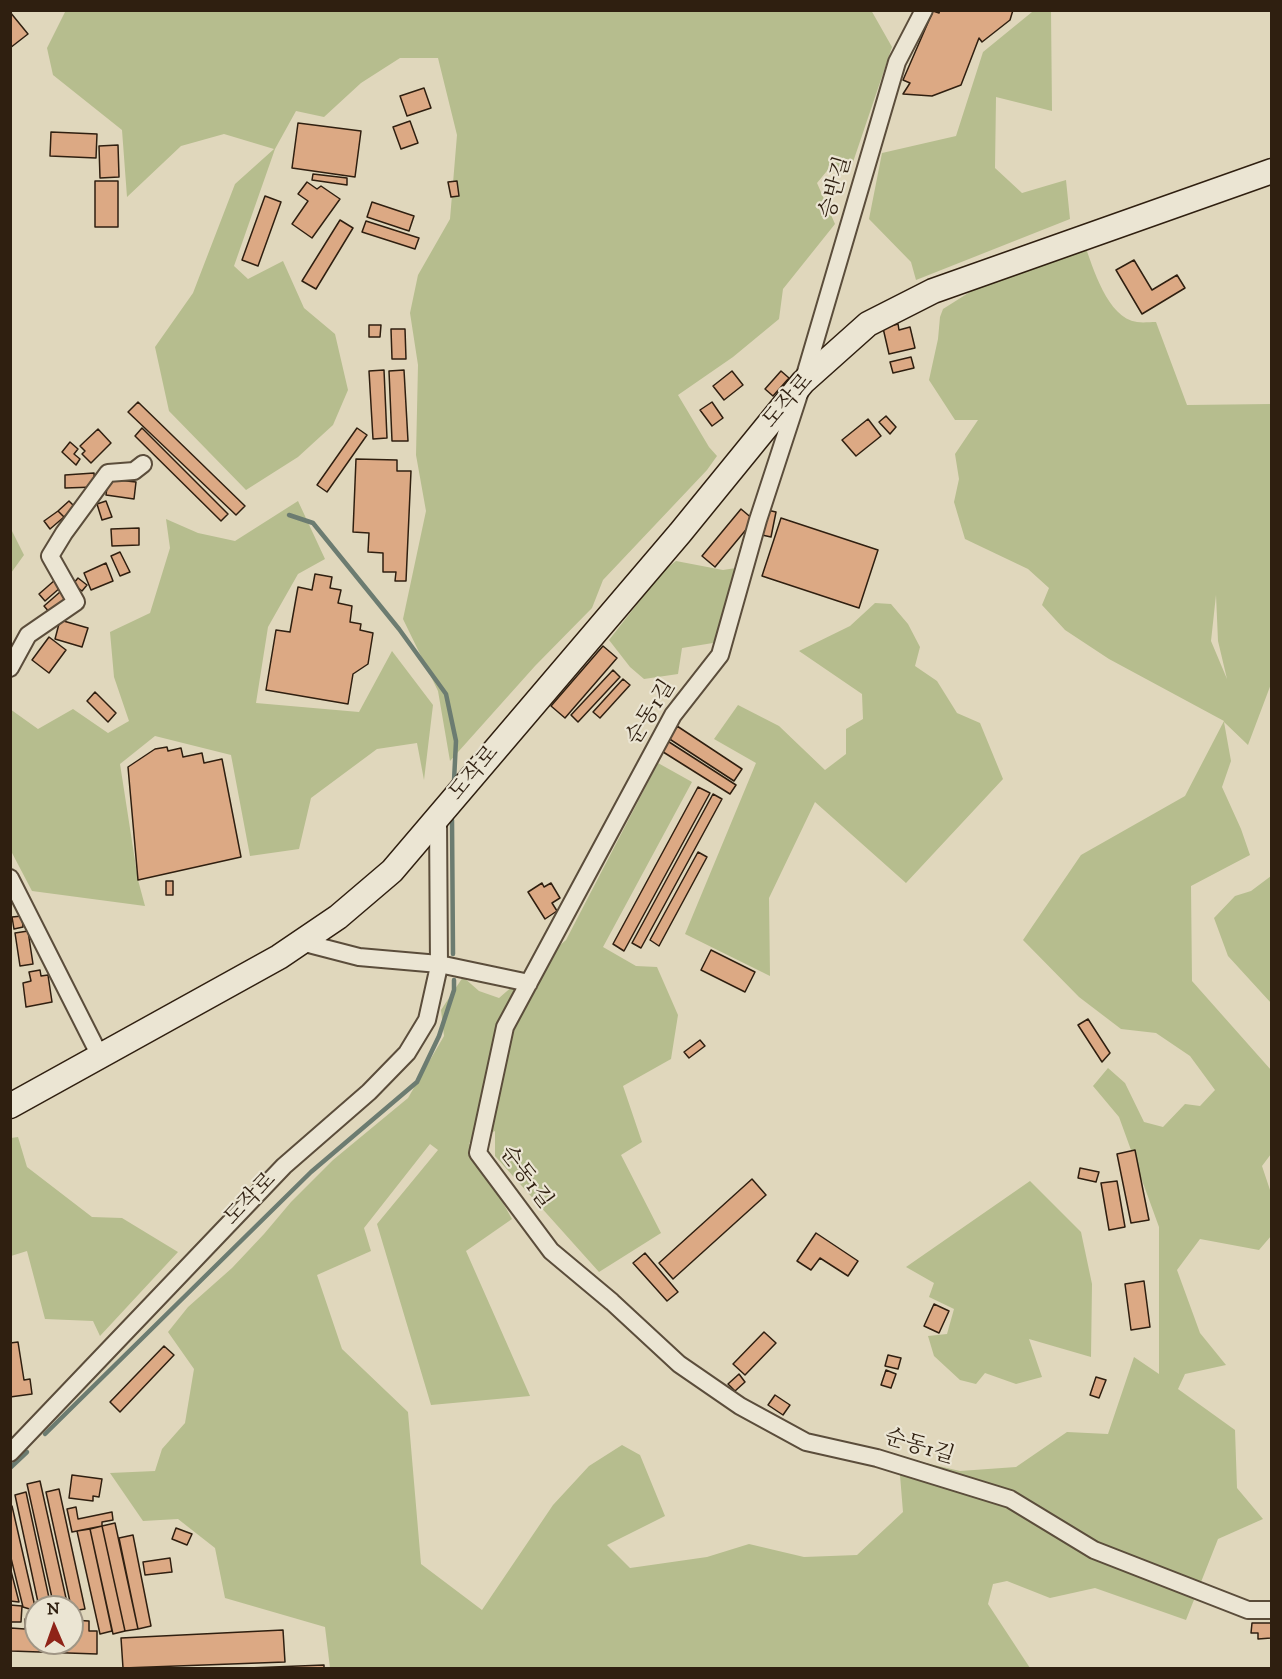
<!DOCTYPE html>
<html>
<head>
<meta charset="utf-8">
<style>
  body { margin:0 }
  #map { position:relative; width:1282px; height:1679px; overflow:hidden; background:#e0d7bc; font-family:"IM FELL DW Pica",serif }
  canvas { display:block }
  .frame { position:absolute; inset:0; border:12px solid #2f1f10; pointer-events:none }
  .north { position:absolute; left:24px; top:1595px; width:60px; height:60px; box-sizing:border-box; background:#ebe5d3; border:2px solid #a09685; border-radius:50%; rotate:358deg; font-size:16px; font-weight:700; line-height:24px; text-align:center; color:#2f1f10 }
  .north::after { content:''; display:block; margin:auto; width:21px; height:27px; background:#8f2418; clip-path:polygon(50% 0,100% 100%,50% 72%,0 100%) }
</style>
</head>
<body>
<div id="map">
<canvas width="1282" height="1679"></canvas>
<div class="frame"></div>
<div class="north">N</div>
</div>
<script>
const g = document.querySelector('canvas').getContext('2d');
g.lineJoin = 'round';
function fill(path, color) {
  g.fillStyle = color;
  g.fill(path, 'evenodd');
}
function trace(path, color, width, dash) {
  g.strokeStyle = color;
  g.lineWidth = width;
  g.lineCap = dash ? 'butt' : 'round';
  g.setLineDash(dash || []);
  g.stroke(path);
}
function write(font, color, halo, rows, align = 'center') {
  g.font = font + ' "IM FELL DW Pica","Noto Serif KR",serif';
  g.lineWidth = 4.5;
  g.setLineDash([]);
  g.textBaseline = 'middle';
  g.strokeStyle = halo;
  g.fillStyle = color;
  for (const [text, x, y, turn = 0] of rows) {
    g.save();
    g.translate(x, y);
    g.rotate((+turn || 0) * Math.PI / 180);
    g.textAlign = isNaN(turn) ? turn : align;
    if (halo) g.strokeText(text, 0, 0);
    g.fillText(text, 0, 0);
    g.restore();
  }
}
fill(new Path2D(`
  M66,10H871L892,47L851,168L831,166L817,183L835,224L783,289L779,319L733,357L678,395L709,447L717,456L707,470L603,580L592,608L535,666L450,761L438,691L403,619L426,511L416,455L418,365L410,313L418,275L450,219L457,135L438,58H400L361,83L324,117L296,111L275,149L234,266L248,279L283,261L304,308L335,334L348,390L333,425L298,457L246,490L169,411L155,347L193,293L235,184L274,149L224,134L181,146L127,197L122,130L53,75L47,48Z
  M1051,11L1052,111L996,97L995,168L1022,193L1066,180L1070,219L916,280L911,262L869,219L882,153L956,136L983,52L1032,12Z
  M1084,243C1093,267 1107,318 1137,322C1143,323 1150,322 1156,322L1187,405L1271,404V684L1248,745L1224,722L1231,761L1222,787L1241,829L1250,855L1191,886L1192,981L1271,1070V1154L1262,1166L1271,1193V1236L1259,1250L1200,1239L1177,1270L1200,1333L1226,1365L1185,1374L1178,1389L1235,1430L1237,1488L1263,1519L1218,1539L1186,1620L1095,1588L1050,1598L1007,1581L993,1584L988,1604L1030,1668H330L325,1627L225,1598L215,1548L178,1519L143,1521L110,1473L155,1471L162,1449L185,1423L194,1369L168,1332L188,1307L232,1268L264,1234L291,1202L333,1160L408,1098L444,1036L441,1010L463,977L479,991L499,998L566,940L658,763L692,782L603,947L636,966L657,967L678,1015L671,1059L623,1086L642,1142L621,1155L661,1233L599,1272L495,1156V1131L469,1143L512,1219L466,1251L530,1396L431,1405L377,1224L438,1150L430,1144L364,1228L371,1251L317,1275L342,1349L408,1412L421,1564L482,1610L553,1505L589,1466L622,1445L640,1455L665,1516L607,1545L630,1568L707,1557L749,1544L804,1557L857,1555L903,1512L900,1475L904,1458L960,1471L1016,1467L1067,1432L1108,1434L1134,1357L1159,1374V1227L1119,1117L1093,1086L1108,1068L1125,1083L1144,1122L1163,1127L1185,1104L1200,1106L1215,1090L1190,1056L1156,1033L1121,1029L1079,997L1023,940L1081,855L1185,796L1224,721L1109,659L1065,630L1042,605L1049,588L1028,569L965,539L954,502L959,479L955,454L978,420H955L929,380L938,339L940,317L943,309L992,278ZM1216,595L1218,641L1227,679L1211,641Z
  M298,501L325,559L298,574L268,627L256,703L359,712L392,651L433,705L424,780L417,743L377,749L311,798L299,849L250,856L231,755L155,736L120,764L138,880L145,906L32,891L11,851L10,709L38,729L73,709L108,733L129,721L114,677L110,632L150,613L170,548L166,519L198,533L235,541Z
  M10,527L24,555L11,573H10Z
  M676,561L723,570L736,568L722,625L713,643L682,648L678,674L644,679L630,667L609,640L663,571Z
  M875,603L891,604L908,624L920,647L915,666L937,681L957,713L980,723L1003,779L906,883L815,802L769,898L770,976L685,934L756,763L714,739L738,705L779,726L825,770L846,754V729L863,719L862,694L799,651L850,626Z
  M1271,876V1003L1228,956L1214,918L1235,896L1251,891Z
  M18,1137L27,1167L92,1217L122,1218L178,1252L100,1336L93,1321L45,1319L27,1251L11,1256V1138Z
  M1030,1181L1081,1232L1092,1284L1091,1357L1029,1339L1042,1377L1016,1384L985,1373L976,1384L960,1380L934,1356L928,1336L947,1334L954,1309L929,1297L934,1283L906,1267Z`), '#b6bd8e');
trace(new Path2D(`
  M289,515L313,523L399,629L446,694L456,741L454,781
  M452,820L453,954
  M45,1434L311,1172L417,1082L439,1036L454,990V980
  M10,1468L27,1452`), '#6c7c71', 4.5);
const building = new Path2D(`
  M940,10H1013L1010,20L982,42L979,38L961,85L932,96L903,94L910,83L903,80L933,11L939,13Z
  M10,12L28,34L10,48Z
  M424,88L431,108L407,116L400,96Z
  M410,121L418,143L401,149L393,127Z
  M298,123L361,131L355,177L292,168Z
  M51,132L97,134L96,158L50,156Z
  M118,145L119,177L100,178L99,146Z
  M313,174L347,178V185L312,180Z
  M95,181H118V227H95Z
  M457,181L459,196L451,197L448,182Z
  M307,182L317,189L321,186L340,199L312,238L292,224L308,201L298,194Z
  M265,196L281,202L258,266L242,260Z
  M372,202L414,216L409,231L367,217Z
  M340,220L353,228L316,289L302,281Z
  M366,221L419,238L415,249L362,232Z
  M1134,260L1152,290L1177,275L1185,288L1142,314L1116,270Z
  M898,324L899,330L910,327L915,348L889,354L883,328Z
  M369,325H381L380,337H369Z
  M391,329H405L406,359H392Z
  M911,357L914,368L893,373L890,362Z
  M384,370L387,438L373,439L369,371Z
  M404,370L408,441H392L389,371Z
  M732,371L743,385L724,400L713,386Z
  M781,371L789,378L773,396L765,389Z
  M138,402L245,506L236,515L128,412Z
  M712,402L723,418L712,426L700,410Z
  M886,416L896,427L890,434L879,422Z
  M868,419L881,436L856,456L842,440Z
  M142,428L228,514L221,521L135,436Z
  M357,428L367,435L327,492L317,485Z
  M98,429L111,443L91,463L82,454L85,451L80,446Z
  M70,442L78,449L74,454L80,459L76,465L62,452Z
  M356,459L397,460V471H411L406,581H395L396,572H383V553L368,552L369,533L353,532Z
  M94,473L95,487L65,488V475Z
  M108,479L136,482L134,499L106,495Z
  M69,501L75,507L64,517L58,511Z
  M106,501L112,517L102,520L97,504Z
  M741,509L754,520L715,567L702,556Z
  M767,510L776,512L771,537L762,535Z
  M58,511L64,517L50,529L44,521Z
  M781,518L878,550L859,608L762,576Z
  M139,528V545L112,546L111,529Z
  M120,552L130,572L120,576L111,556Z
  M106,563L113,581L91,590L84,573Z
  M315,574L332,577L330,588L341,590L338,603L352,606L350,622L361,624L360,630L373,633L368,664L353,674L348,704L266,690L276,630L290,632L298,587L312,590Z
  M78,578L87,585L82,591L73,584Z
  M55,580L61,587L45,601L39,594Z
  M60,592L66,598L50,613L44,606Z
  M60,620L88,628L82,647L55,639Z
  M49,637L66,650L49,673L32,660Z
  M603,646L617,658L565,718L551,706Z
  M613,670L620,677L578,722L571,715Z
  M623,679L630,685L600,718L593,712Z
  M95,692L116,713L108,722L87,701Z
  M677,726L742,769L734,781L668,738Z
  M666,740L736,785L730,794L660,750Z
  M167,747L168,751L181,748L183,757L202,753L204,763L222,759L241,857L138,880L128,767L155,749Z
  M698,787L710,793L624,951L613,944Z
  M713,794L722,799L641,948L632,943Z
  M698,852L707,857L659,946L650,940Z
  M166,881H173V895H166Z
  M542,883L544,887L551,883L560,898L552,903L557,911L545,919L528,892Z
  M22,916L23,927L14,929L12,917Z
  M28,931L33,964L20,966L15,933Z
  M711,950L755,972L745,992L701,970Z
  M40,970L41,976L48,975L52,1002L26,1007L23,983L31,981L29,972Z
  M1088,1019L1110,1053L1102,1062L1078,1025Z
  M700,1040L705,1046L689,1058L684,1052Z
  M1135,1150L1149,1220L1131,1223L1117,1154Z
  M1080,1168L1099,1172L1096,1182L1078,1178Z
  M752,1179L766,1195L673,1279L659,1263Z
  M1117,1181L1125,1227L1109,1230L1101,1183Z
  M816,1233L858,1261L848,1276L820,1258L811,1270L797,1261Z
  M645,1253L678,1292L667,1301L633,1263Z
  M1144,1281L1150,1327L1131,1330L1125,1284Z
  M934,1304L949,1311L939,1333L924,1326Z
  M764,1332L776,1343L745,1375L733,1364Z
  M18,1342L24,1380L30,1379L32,1394L10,1397V1343Z
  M164,1346L174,1355L120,1412L110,1402Z
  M888,1355L901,1358L898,1369L885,1366Z
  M886,1370L896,1374L891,1388L881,1385Z
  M739,1374L745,1382L735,1391L728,1384Z
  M1096,1377L1106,1380L1099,1398L1090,1395Z
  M775,1395L790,1405L783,1415L768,1405Z
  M72,1475L102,1479L99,1497L93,1496V1501L69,1498Z
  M40,1481L68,1607H54L27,1484Z
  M59,1489L85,1609L72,1611L46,1492Z
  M26,1492L51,1607H39L15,1495Z
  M10,1506H12L36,1611L23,1607L10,1554Z
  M76,1507L78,1519L112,1512L113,1520L102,1522V1526L72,1532L67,1509Z
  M115,1523L138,1629L125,1631L102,1526Z
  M102,1526L125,1631L113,1634L90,1529Z
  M176,1528L192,1534L187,1545L172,1539Z
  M90,1529L112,1631L100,1634L77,1531Z
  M133,1535L151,1626L138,1629L119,1538Z
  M170,1558L172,1572L145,1575L143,1562Z
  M10,1567L19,1602L10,1601Z
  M10,1605L22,1606L21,1622H10Z
  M25,1619H36V1643H72V1620L89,1621V1631H97V1654L11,1651V1628L25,1629Z
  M1252,1623H1271V1638L1258,1639V1633H1251Z
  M283,1630L285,1662L123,1668L121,1638Z
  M324,1665V1668H248Z`);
fill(building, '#dca984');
trace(building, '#2f1f10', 1.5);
const street = new Path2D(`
  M924,10L897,62L803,382L758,520L720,655L673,715L505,1027L478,1153L551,1251L612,1302L679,1364L740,1406L806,1442L877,1458L1010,1499L1094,1550L1248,1610H1272
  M10,668L28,635L76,602L50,556L64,533L108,473L134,471L143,464
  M10,878L100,1056
  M301,942L359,957L439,964L529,983
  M10,1453L284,1166L369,1092L407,1053L427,1020L439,966L438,818`);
const secondary = new Path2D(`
  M10,1106L279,957L338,917L392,871L680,533L803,382L868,324L933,291L1272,171`);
trace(street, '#5b4d3b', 20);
trace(secondary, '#2f1f10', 27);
trace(street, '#ebe5d3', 16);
trace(secondary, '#ebe5d3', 24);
write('22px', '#2f1f10', '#ebe5d3', [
  ["승반길",837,188,-74],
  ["도작로",789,402,-49],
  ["순동1길",652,713,-58],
  ["도작로",475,774,-50],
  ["순동1길",525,1178,53],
  ["도작로",251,1200,-46],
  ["순동1길",919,1448,17]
]);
</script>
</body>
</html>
